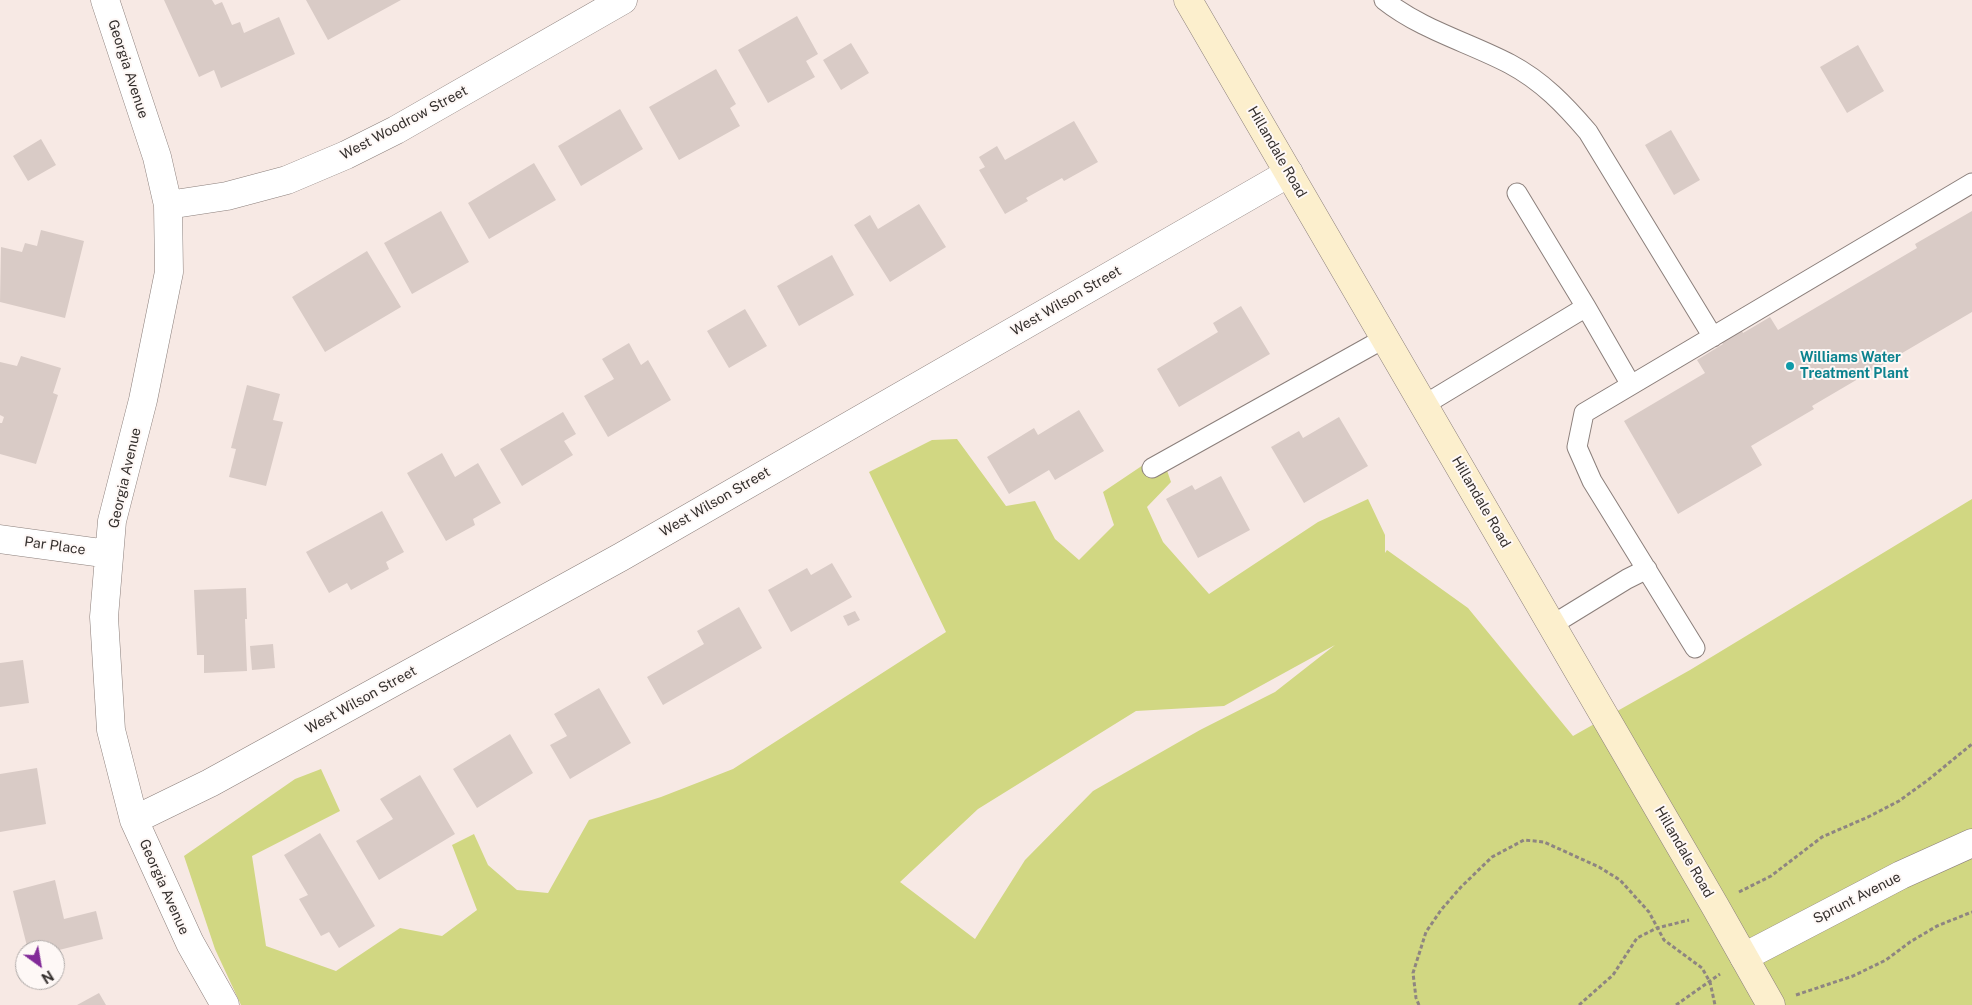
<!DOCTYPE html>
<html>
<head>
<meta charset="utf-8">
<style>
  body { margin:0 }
  #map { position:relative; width:1972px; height:1005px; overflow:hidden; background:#f7e9e4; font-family:"Public Sans",sans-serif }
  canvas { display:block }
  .north { position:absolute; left:15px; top:940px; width:50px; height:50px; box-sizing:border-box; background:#fef8f6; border:1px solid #ada8a6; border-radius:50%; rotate:148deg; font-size:14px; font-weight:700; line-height:20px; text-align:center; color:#342f2d }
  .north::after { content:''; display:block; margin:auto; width:18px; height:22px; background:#822a98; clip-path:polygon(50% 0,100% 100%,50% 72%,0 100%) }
</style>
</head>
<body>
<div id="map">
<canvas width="1972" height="1005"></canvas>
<div class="north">N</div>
</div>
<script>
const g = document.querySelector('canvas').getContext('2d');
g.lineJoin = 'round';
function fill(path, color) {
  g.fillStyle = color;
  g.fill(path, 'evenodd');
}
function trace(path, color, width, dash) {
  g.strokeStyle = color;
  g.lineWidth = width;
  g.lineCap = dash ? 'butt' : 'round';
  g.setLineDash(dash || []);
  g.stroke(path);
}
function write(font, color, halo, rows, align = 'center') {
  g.font = font + ' "Public Sans",sans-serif';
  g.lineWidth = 4;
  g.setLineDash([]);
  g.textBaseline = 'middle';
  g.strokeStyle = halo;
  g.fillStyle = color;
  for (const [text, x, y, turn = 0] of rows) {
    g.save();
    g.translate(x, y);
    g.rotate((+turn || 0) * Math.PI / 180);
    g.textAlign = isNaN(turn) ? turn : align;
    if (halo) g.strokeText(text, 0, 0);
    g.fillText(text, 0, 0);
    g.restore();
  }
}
fill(new Path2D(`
  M957,439L1006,506L1035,501L1055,539L1079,560L1114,525L1103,492L1161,453L1171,482L1147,507L1163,542L1209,594L1318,522L1368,499L1385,535V553L1387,550L1468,608L1573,736L1690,670L1972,499V1005H241L215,949L184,856L295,779L321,769L340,811L252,856L266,946L336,971L400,928L442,936L477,910L452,845L474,834L488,865L517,890L548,893L589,820L661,797L733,769L946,632L869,472L932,440ZM1335,645L1275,692L1200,730L1093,791L1025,860L975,939L900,882L978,809L1136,711L1224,706Z`), '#d1d782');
fill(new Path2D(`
  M164,0H212L215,5L222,2L232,25L240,22L244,33L279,17L295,54L221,88L214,70L199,77Z
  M306,0H401L328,40Z
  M797,16L818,54L806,61L815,77L768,103L738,50Z
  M851,43L869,73L841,90L823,60Z
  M1858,45L1884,91L1847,113L1820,67Z
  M716,69L736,104L730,108L740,126L679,160L649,107Z
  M620,109L643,149L581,186L558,146Z
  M1074,121L1098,162L1064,181L1062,178L1026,198L1028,201L1005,214L979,170L985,167L979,157L997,146L1005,160Z
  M1671,130L1700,180L1674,195L1645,145Z
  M41,139L56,165L28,181L13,156Z
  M534,163L556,200L489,239L468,203Z
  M919,204L946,247L890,282L854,225L870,215L878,229Z
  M441,211L469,262L412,294L384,243Z
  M1972,211V312L1812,406L1814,409L1751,446L1762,465L1678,514L1624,421L1705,373L1697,360L1723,344L1721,341L1741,329L1743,333L1770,317L1778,330L1917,248L1915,244Z
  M41,230L84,241L65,318L0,302L1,247L22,252L25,243L37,246Z
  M367,251L401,307L325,352L292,297Z
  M832,255L854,295L799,326L777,286Z
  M1241,306L1270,354L1179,407L1157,369L1218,332L1213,323Z
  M745,309L767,346L729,368L707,331Z
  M629,343L641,365L648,360L671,400L608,437L584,396L614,379L602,359Z
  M21,356L61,368L53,393L58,395L36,464L0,454V423H2L4,417L0,415V362L17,366Z
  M247,385L280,394L273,420L283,422L266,486L229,477L236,449L231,448Z
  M1079,410L1104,451L1055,480L1049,470L1009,494L987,457L1034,428L1038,435Z
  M563,412L576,434L564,441L573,455L522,486L500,449Z
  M1339,417L1368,466L1304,503L1271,447L1299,431L1303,438Z
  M442,453L455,477L478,463L501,503L473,519L475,525L446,541L407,473Z
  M1221,476L1250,530L1198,558L1166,499L1192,485L1195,490Z
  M382,511L404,552L386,562L389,569L351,590L347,583L329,593L306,552Z
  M832,563L852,597L791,632L768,590L807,568L811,575Z
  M246,588L247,619H245L247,671L204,673V655H197L194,590Z
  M739,607L762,648L663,705L647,677L704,644L697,631Z
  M855,611L860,620L848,626L843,616Z
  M273,644L275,668L252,670L250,646Z
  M23,660L29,703L0,707V663Z
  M599,688L631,743L570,779L550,745L567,736L554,714Z
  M510,734L533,773L477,808L453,769Z
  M37,768L46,824L0,832V774Z
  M420,775L455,834L379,880L356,841L393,819L380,799Z
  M320,833L375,926L339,948L329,932L321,936L299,899L308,895L284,855Z
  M55,880L64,919L96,911L103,939L55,951V950H28L13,891Z
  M99,993L106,1005H77Z`), '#d9cbc6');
const service = new Path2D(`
  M1384,0C1422,30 1468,42 1510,64C1542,81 1565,105 1588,132L1713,337
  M1517,193L1586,307L1631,385
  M1424,405L1586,307
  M1152,468L1385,338
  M1552,625L1627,579L1647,569
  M1695,648L1592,481L1577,447L1584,413L1972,183`);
const minor = new Path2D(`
  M105,0L157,157L168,205L169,272L143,400L112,521L104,617L111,730L134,820L190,943L225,1005
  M168,205L227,196L287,180L346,155L396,130L623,0
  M0,539L109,554
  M134,820L210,783L621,557L1289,173
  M1744,957L1901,875L1972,843`);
const secondary = new Path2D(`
  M1188,0L1715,906L1771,1005`);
trace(service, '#8b7f7b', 21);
trace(minor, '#8b7f7b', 29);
trace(secondary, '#8b7f7b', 29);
trace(new Path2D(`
  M1739,892L1771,876L1822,837L1868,817L1899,801L1928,780L1972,744
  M1796,995L1853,976L1886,960L1910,942L1937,926L1972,912
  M1419,1005L1416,998L1413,973L1426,932L1441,910L1461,887L1492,857L1524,840L1544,842L1599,867L1620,880L1649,912L1664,940L1702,968L1710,982L1715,1005
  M1579,1005L1613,975L1637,938L1657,928L1689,920
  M1676,1005L1720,974`), '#8e8581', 3, [4, 2.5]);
trace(service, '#fff', 19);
trace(minor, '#fff', 28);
trace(secondary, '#fcefcd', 28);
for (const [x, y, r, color] of [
  [1790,366,5,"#0f9aa8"]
]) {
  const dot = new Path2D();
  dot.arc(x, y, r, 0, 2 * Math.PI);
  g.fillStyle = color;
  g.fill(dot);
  trace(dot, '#fef8f6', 2);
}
write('14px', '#342f2d', '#fef8f6', [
  ["Georgia Avenue",128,69,72],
  ["West Woodrow Street",404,123,-28],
  ["Hillandale Road",1277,152,60],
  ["West Wilson Street",1066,301,-30],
  ["Georgia Avenue",125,478,-77],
  ["West Wilson Street",715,502,-30],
  ["Hillandale Road",1481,502,60],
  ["Par Place",55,546,8],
  ["West Wilson Street",361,700,-29],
  ["Hillandale Road",1684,852,60],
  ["Georgia Avenue",164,887,66],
  ["Sprunt Avenue",1857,898,-27]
]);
write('bold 14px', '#0d838f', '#fef8f6', [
  ["Williams Water",1800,358],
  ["Treatment Plant",1800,374]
], 'left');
</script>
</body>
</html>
